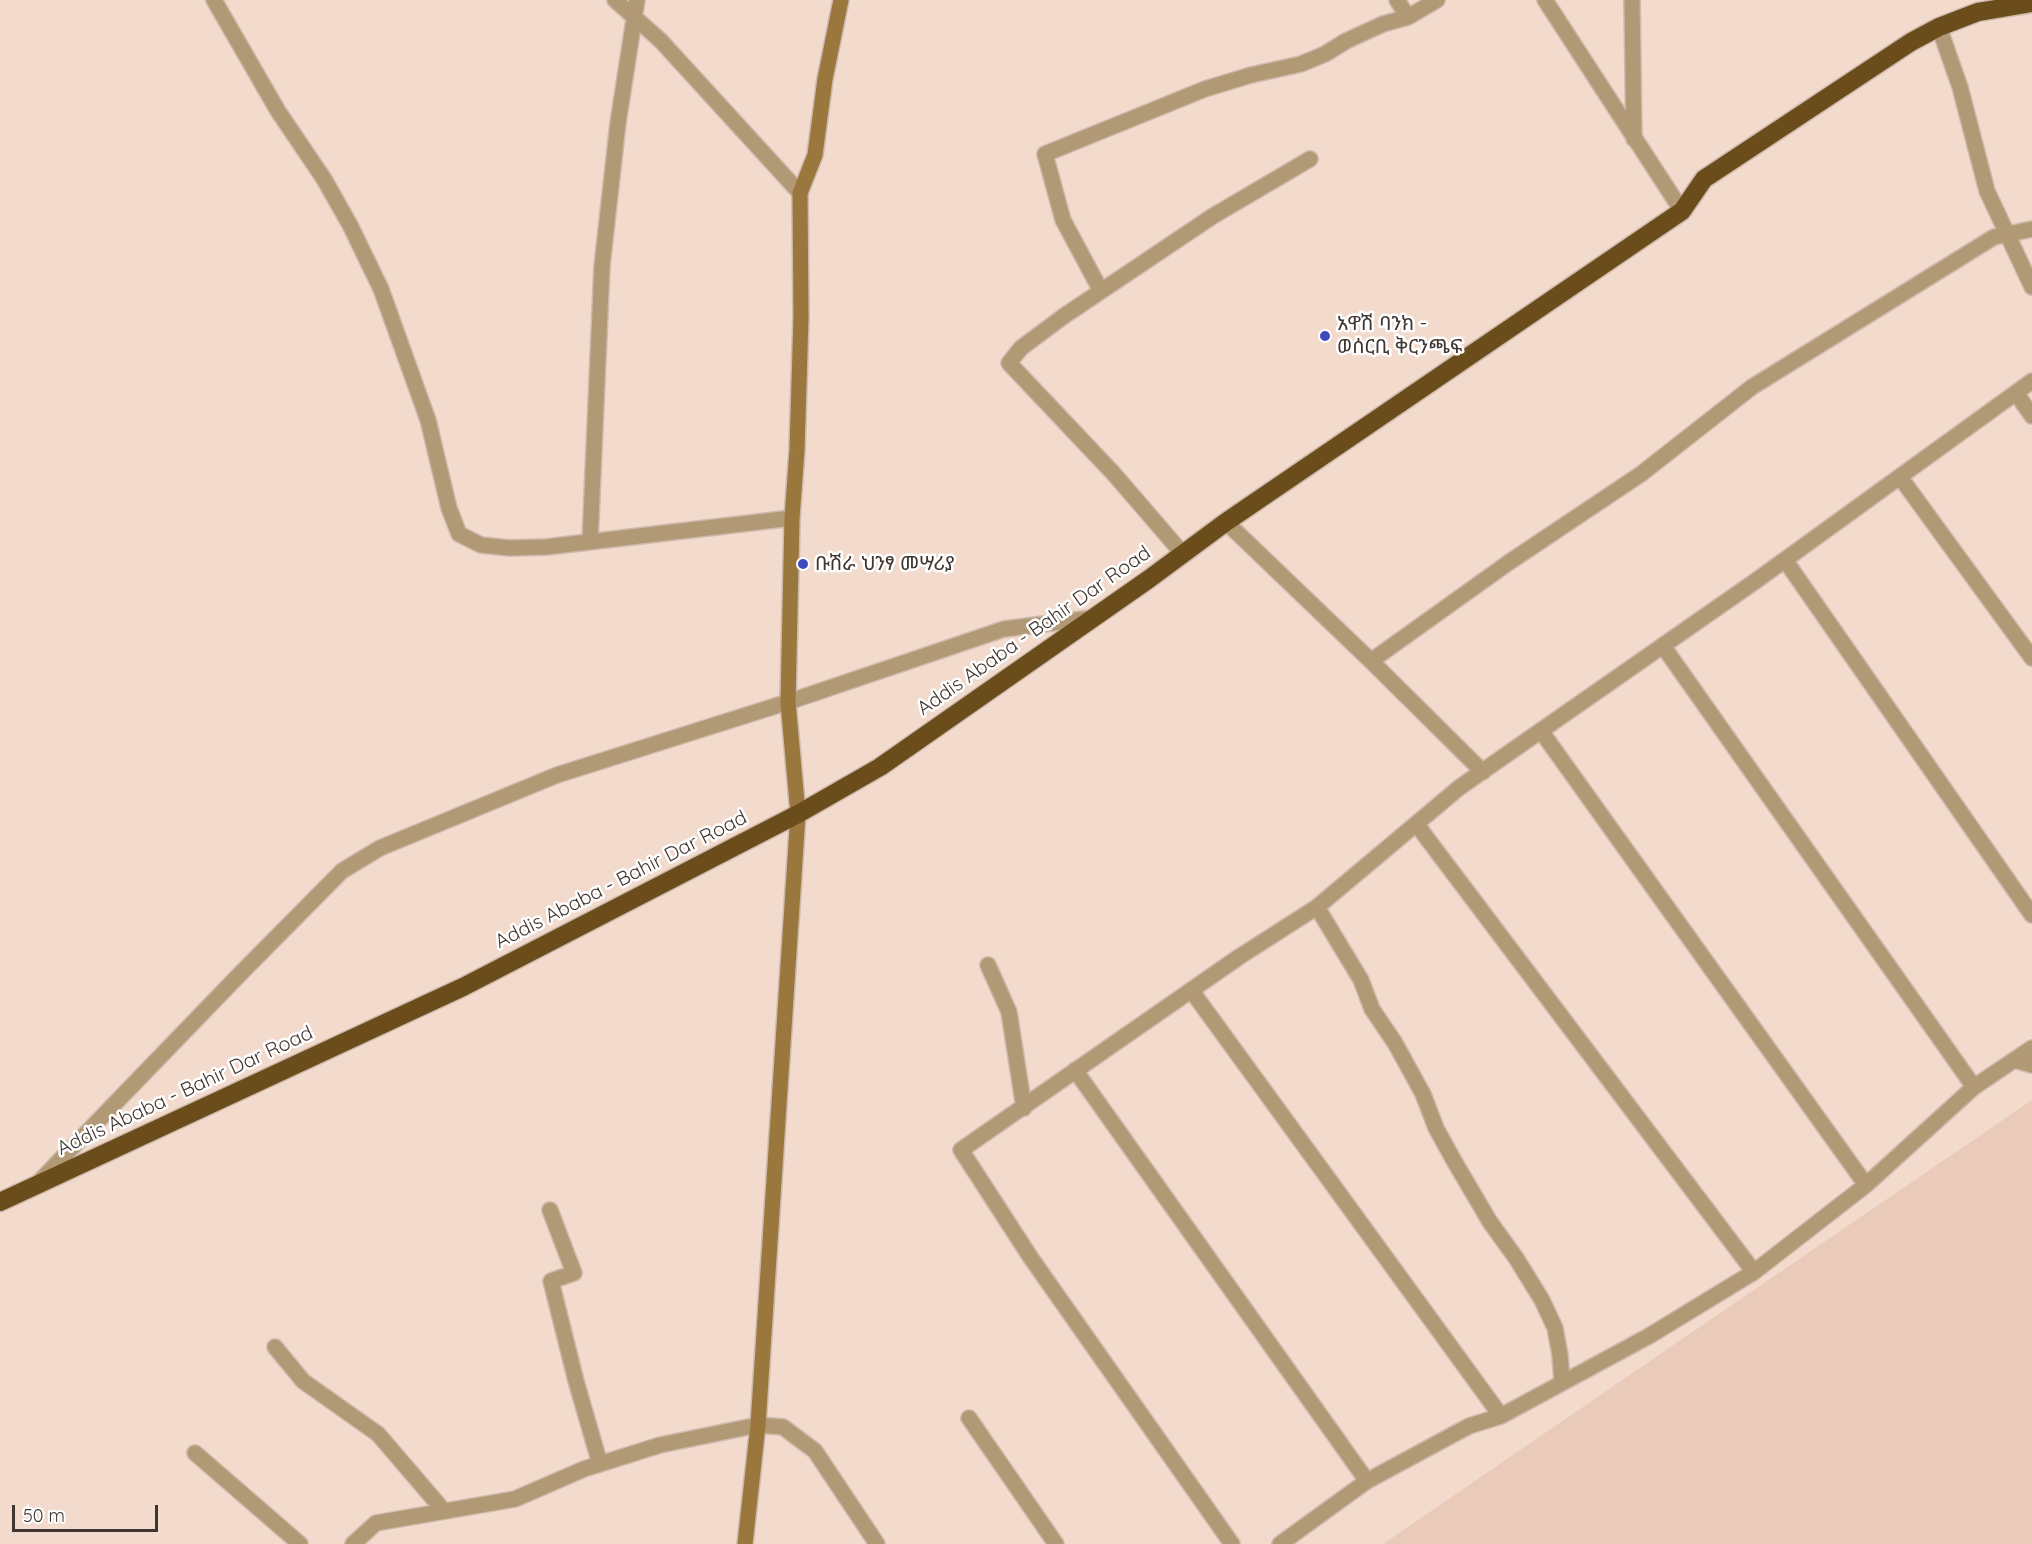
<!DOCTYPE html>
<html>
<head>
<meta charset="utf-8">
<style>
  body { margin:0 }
  #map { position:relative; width:2032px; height:1544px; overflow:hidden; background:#f2dacc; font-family:Quicksand,sans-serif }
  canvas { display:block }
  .scale { position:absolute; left:12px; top:1505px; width:146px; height:27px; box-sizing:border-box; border:3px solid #403631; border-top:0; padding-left:8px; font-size:18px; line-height:21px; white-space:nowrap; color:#403631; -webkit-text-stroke:4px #fff; paint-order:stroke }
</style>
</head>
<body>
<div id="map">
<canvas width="2032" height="1544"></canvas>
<div class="scale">50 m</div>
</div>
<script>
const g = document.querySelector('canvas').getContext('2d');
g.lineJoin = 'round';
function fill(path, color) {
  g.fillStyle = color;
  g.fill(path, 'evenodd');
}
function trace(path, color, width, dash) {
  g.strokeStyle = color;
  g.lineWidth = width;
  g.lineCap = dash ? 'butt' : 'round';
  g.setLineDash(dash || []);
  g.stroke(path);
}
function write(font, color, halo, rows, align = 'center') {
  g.font = font + ' Quicksand,"Noto Sans Ethiopic",sans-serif';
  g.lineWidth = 5;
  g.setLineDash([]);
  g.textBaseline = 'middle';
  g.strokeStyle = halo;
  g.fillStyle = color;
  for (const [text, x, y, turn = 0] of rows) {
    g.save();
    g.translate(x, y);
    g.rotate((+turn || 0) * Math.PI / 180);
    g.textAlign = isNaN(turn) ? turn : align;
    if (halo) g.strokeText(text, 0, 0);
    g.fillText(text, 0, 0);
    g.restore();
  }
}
fill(new Path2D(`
  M2032,1100V1544H1383L1688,1335Z`), '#eacbba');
const street = new Path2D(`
  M214,0L278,111L324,179L350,225L381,289L428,420L449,508L459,534L481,545L510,548L546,547L792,518
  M615,0L661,41L800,193
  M1397,0L1408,17L1437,0
  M1545,0L1682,211
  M1632,0L1634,139
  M1939,27L1960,87L1987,191L2032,287
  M1101,291L1063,220L1045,154L1205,89L1251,75L1301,64L1325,54L1346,41L1383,24L1408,17
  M2016,393L2032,416
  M1900,477L2032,658
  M1226,522L1371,661L1483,772
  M590,541L602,266L618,123L637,0
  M1182,553L1114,474L1009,363L1021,348L1064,316L1213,216L1310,159
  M1785,560L2032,915
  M1663,646L1974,1087
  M1371,661L1508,563L1641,474L1752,387L1994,237L2032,229
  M1541,731L1866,1185
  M1417,825L1754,1272
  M1317,907L1361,980L1372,1009L1395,1043L1423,1094L1436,1128L1453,1159L1490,1222L1516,1258L1542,1300L1555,1328L1560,1355L1562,1382
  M988,965L1009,1012L1024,1108
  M1191,990L1501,1416
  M2014,1060L2032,1065
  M1075,1070L1367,1481
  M39,1182L241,973L342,871L380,848L557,775L788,702L1004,629L1092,618
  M550,1210L574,1273L551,1281L576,1381L600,1464
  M275,1347L303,1381L378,1434L444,1511
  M969,1418L1056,1544
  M195,1453L300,1544
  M353,1544L376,1523L515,1499L584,1469L660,1445L758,1425L783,1427L815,1451L877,1544
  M1232,1544L1031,1258L961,1150L1239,957L1317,907L1460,787L1757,580L2032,381
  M1280,1544L1367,1481L1469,1426L1501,1416L1649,1336L1754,1272L1866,1185L1974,1087L2032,1048`);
const secondary = new Path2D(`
  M745,1544L758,1425L798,814L788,702L792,518L797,450L801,317L800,193L815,155L825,79L841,0`);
const highway = new Path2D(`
  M0,1202L463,987L798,814L880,767L1149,579L1226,522L1682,211L1704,179L1911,42L1939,27L1978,12L2032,3`);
trace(street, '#ceb9ad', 18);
trace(secondary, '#ceb9ad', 18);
trace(highway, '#ceb9ad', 21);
trace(street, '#b19975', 15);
trace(secondary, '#9a773d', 15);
trace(highway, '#6a4d1b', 18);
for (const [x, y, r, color] of [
  [1325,336,6,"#4049be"],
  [803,564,6,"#4049be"]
]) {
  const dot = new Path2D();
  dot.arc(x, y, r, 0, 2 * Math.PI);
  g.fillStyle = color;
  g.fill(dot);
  trace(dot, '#fff', 2);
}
write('20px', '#403631', '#fff', [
  ["አዋሽ ባንክ -",1337,324],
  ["ወሰርቢ ቅርንጫፍ",1337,347],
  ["ቡሽራ ህንፃ መሣሪያ",815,564]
], 'left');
write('20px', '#403631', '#fff', [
  ["Addis Ababa - Bahir Dar Road",1034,631,-35],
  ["Addis Ababa - Bahir Dar Road",621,880,-27],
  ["Addis Ababa - Bahir Dar Road",185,1091,-25]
]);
</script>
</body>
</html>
